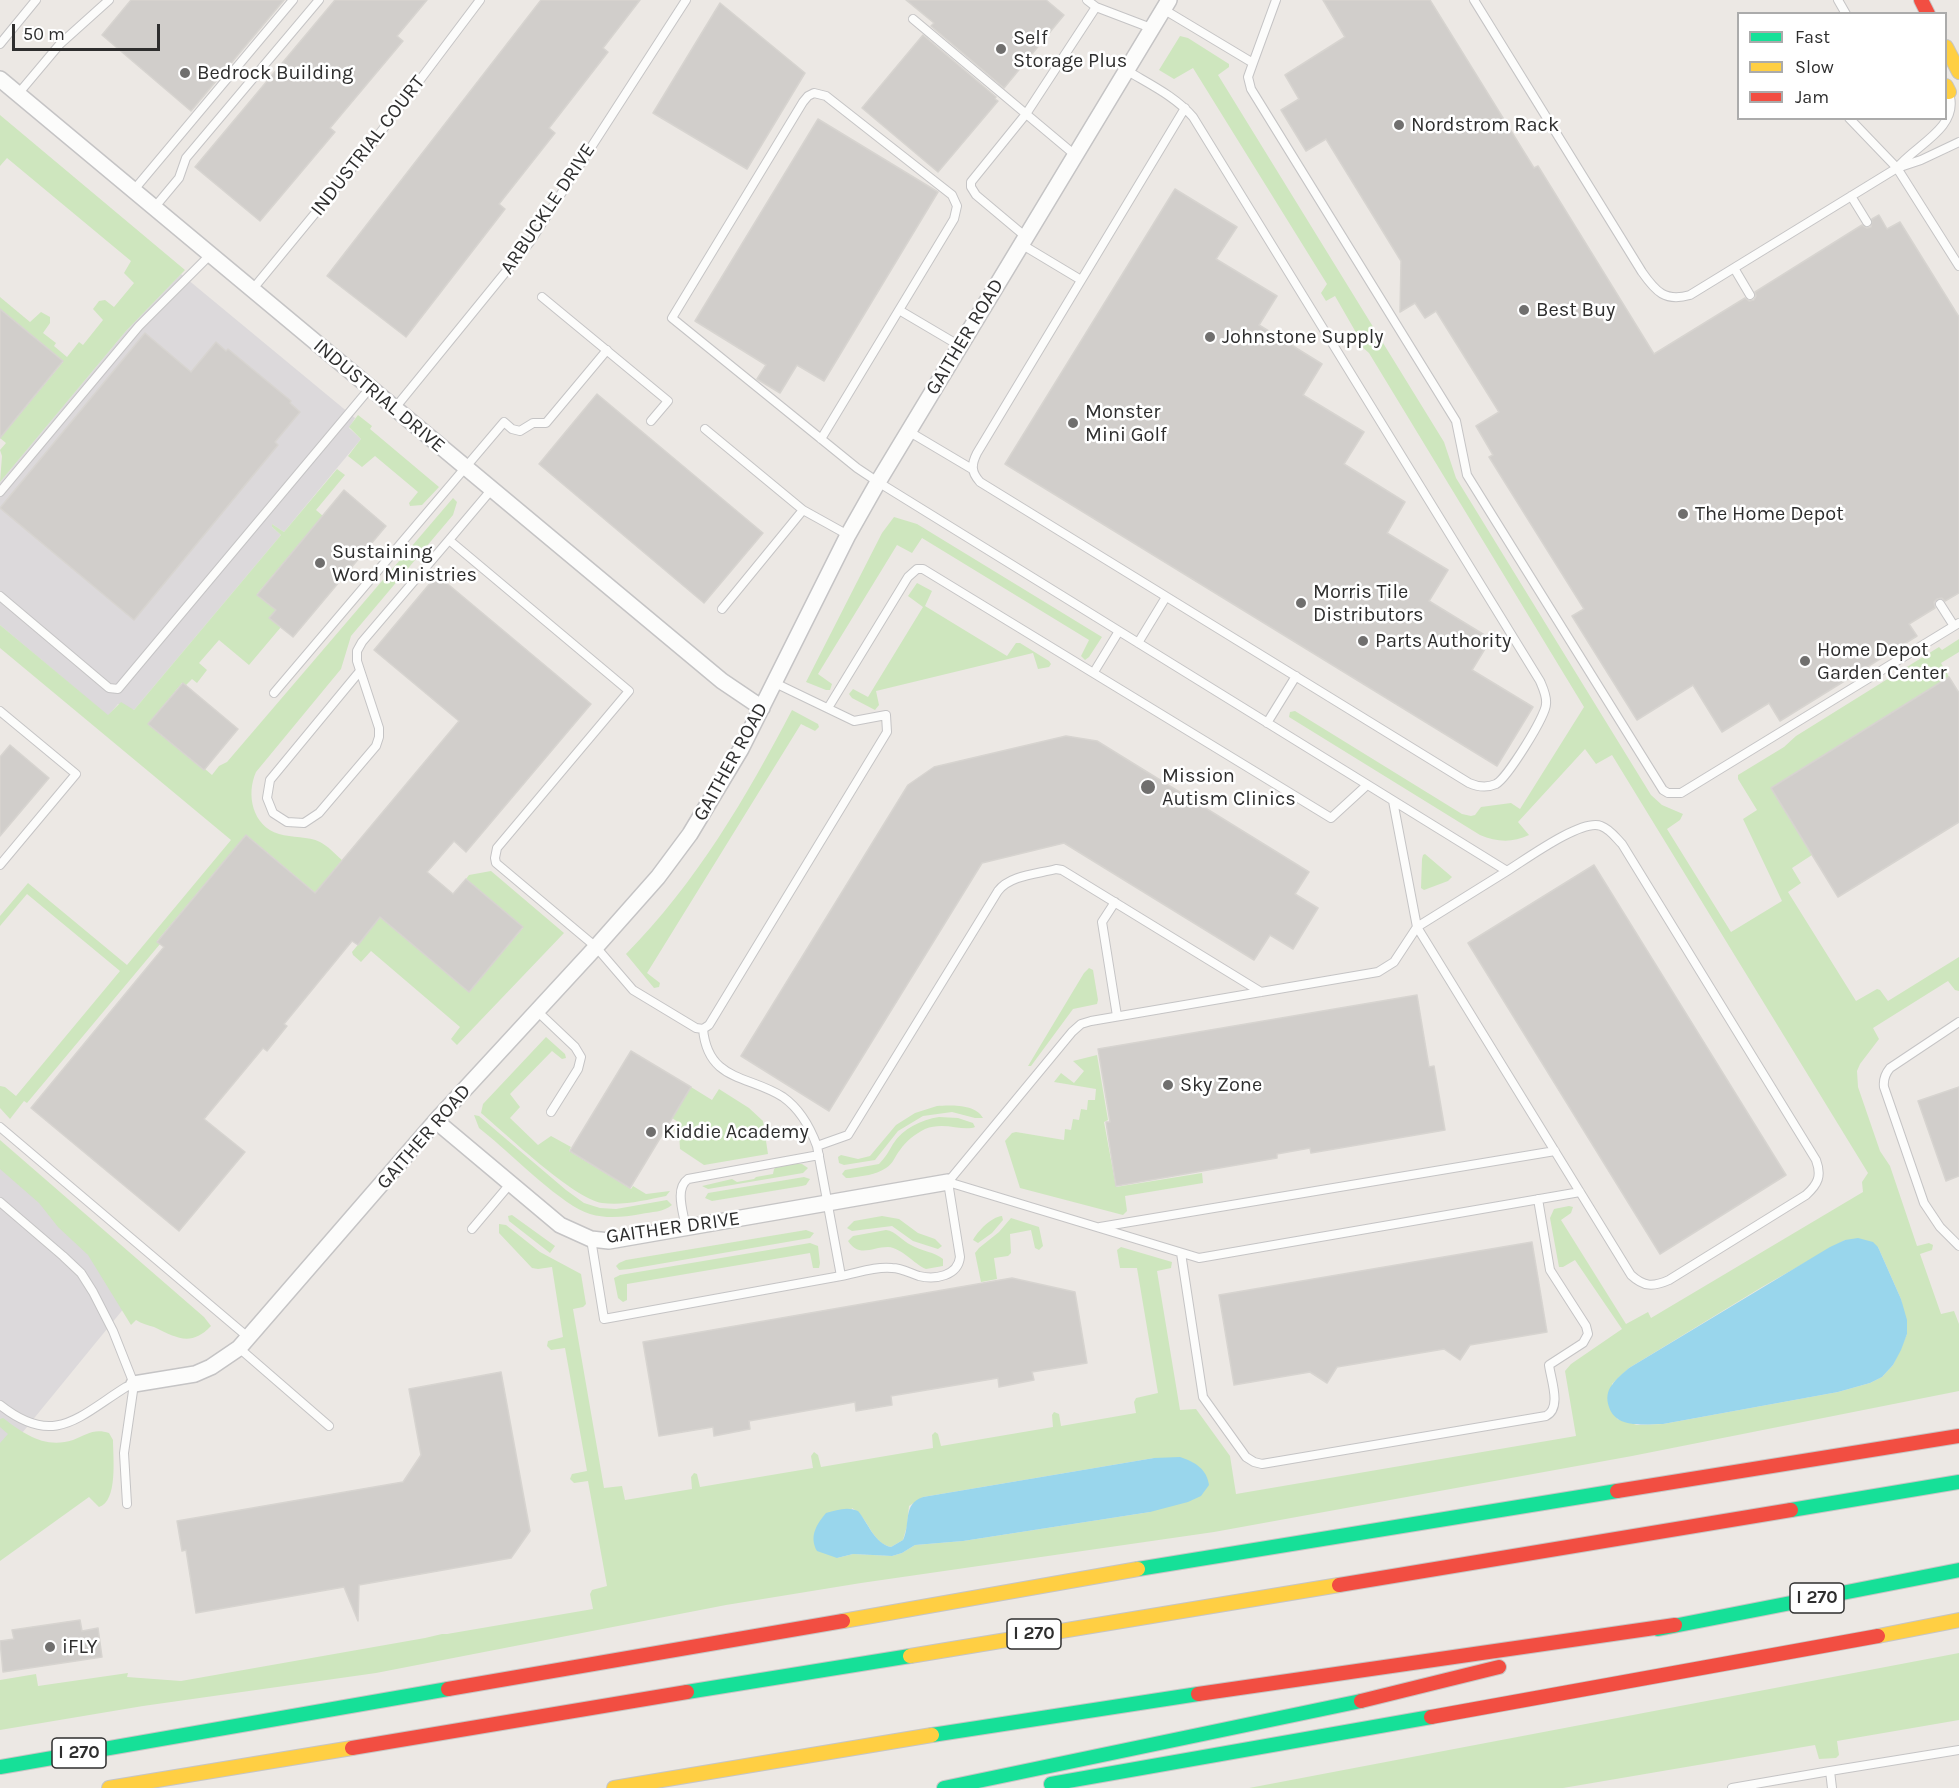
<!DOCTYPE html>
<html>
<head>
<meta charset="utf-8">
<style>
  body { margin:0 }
  #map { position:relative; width:1959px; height:1788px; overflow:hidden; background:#ece8e4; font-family:Karla,sans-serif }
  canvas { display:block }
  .legend { position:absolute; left:1737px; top:12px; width:210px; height:108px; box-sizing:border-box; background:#fff; border:2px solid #ababab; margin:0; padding:8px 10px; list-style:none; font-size:18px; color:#2e2e2e }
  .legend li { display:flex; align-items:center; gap:12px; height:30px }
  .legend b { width:30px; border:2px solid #ababab }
  .scale { position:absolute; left:12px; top:24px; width:148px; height:27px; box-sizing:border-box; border:3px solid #2e2e2e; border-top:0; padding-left:8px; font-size:18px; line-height:21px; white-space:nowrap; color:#2e2e2e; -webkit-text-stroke:4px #fff; paint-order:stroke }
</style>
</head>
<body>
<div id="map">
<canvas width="1959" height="1788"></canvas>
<ul class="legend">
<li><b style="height:8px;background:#16e098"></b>Fast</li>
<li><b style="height:8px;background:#ffcf43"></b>Slow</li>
<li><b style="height:8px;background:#f24e42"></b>Jam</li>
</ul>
<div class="scale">50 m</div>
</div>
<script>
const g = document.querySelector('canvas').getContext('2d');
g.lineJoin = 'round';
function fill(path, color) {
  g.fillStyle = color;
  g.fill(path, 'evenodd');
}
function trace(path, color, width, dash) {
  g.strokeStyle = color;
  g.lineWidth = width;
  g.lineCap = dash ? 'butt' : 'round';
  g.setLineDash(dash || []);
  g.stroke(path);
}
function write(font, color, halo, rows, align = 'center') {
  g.font = font + ' Karla,sans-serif';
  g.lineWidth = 5;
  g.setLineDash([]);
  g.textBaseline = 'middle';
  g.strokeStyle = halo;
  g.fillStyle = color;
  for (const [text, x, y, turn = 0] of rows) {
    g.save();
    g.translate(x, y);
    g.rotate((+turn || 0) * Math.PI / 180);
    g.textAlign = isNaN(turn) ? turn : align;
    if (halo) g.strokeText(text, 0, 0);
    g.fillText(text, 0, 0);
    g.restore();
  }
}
fill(new Path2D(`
  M181,274L355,418L349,428L361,439L284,532L272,524V527L281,535L134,710L118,704L108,716L0,625V482L126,331Z
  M0,1157L147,1280L0,1460Z`), '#dcd9db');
fill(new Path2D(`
  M1180,36L1188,38L1229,64V67L1218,75L1444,442L1456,478L1651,795L1662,805L1683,814L1680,820L1667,829L1731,932L1782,901L1743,819L1757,810L1738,779V775L1784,747L1796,736L1939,647L1942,650L1959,639V652L1941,663L1949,677L1771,788L1812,855L1792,868L1801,883L1788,892L1856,1001L1877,989L1880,990L1888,1001L1959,957V991L1955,990L1948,981L1873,1028L1879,1039L1860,1064L1857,1071L1858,1087L1880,1151L1890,1166L1917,1246L1929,1243L1933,1245L1932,1250L1920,1254L1941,1314L1954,1311L1959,1324V1391L1632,1456L1214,1532L861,1583L726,1605L376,1673L143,1706L0,1730V1680L36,1674L38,1686L128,1673L127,1677L181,1681L425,1638L442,1634H447L593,1609L590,1594L592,1590L607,1586L588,1481L574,1483L570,1479L572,1474L587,1471L565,1348L551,1350L547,1346L548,1341L563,1337L552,1267L538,1269L532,1268L499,1233V1224L506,1225L540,1252L581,1274L586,1304L583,1307L573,1309L604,1488L622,1486L625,1500L692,1489L691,1477L694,1473L697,1474L700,1487L813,1468L811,1456L814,1452L818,1455L821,1467L933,1448L932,1435L935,1432L938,1434L941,1446L1053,1427L1052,1415L1054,1412L1059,1414L1061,1426L1136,1413L1134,1402L1136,1398L1158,1393L1137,1268H1120L1117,1250L1121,1247L1172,1262L1171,1268L1157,1271L1180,1410L1196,1409L1230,1456L1236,1494L1576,1436L1565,1371L1571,1364L1622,1329L1575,1260L1563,1267H1559L1550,1218L1554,1209L1569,1206L1573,1207L1571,1213L1561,1220L1626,1324L1648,1312L1651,1318L1863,1192L1862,1182L1868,1173L1612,755L1596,764L1585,749L1518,822L1529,835C1512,843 1497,842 1480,835L1289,717L1290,712L1295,711L1462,814L1471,816L1475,815L1481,807L1511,803L1520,809L1584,707L1369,353L1361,346L1358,336L1335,296L1326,301L1321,293L1327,284L1193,68L1174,79L1159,70ZM1845,1240L1878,1247L1901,1299L1907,1334L1893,1365L1882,1377L1870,1383L1838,1392L1663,1424L1637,1425L1617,1419L1612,1384L1629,1368L1762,1287ZM1154,1458L1150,1512L963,1541L915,1545L902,1553L892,1556L853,1554L837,1558L852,1508C869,1517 871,1543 891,1547L903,1540L907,1526L909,1506L923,1497Z
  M0,115L185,270L126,331L0,482L2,456L0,450L6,443L0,438L63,362L0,309V297L30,322L41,312L50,317V323L43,333L56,343L54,346L67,357L79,342L83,345L103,320L93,309L99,301L105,300L114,307L134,283L124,273L131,261L7,158L0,166Z
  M358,415L372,426L370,429L439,487L422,505L410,506L409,503L418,492L375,456L362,467L348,456L361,439L349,427Z
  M337,469L345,475L316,510L323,516L257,594L276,610L270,618L281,627L249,665L219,640L199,663L207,670L197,683L192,679L186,685L182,683L148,724L204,770L205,769L212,775L219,766L227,762L453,498L457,502L453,515L351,636L341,669L256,772C246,794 252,826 279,834C292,838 308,836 320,842C328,846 335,854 342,860L330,875L469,991L523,928L466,879L469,875L491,871L564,933L457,1045L451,1039L460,1027L371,951L361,962L353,955L352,952L366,935L246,835L157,941L160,944L27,1103L24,1101L10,1119L0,1108V1086L5,1087L16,1096L120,971L27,894L0,926V916L28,883L127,965L231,840L0,648V625L108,715L121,702L134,710L281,535L272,527V524L284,532Z
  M894,517L917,524L1102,637L1089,657L1085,660L1081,656L1089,640L922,538L912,553L897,545L818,674L832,684L830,690H826L806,682L882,533Z
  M917,583L932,591L925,606L1007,656L1016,643H1020L1049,661L1051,664L1049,667L1038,669L1033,653L876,691L879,705L875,710L852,698L849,694L853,689L868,697L923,607L908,596Z
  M792,710L818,724L819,727L815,731L801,724L647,973L660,983L659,987L654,988L626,954C696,883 746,798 792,710Z
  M1425,854L1452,877L1448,881L1424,890L1421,888L1422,859L1423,855Z
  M1089,968L1093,970L1098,1000L1097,1004L1073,1009L1031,1066H1028L1084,973Z
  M546,1037L565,1054L566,1058L562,1059L552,1051L510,1094L520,1107L510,1118L538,1145L551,1136L571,1147L569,1151L631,1189L633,1186L646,1194L670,1191L666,1196C646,1200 623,1206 602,1203C574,1199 506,1134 481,1113L483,1104Z
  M1097,1055L1108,1120L1104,1122L1116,1187L1202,1173L1203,1183L1125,1196L1127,1211L1123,1215L1020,1188L1005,1141L1012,1133L1016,1132L1064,1140L1065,1129L1071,1130L1073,1119L1079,1120L1081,1109L1087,1110L1088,1100H1095L1096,1089L1054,1082L1061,1073L1074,1083L1084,1071L1073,1061Z
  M691,1087L712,1100L719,1089L749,1108L763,1121L768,1154L704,1165L680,1149L679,1133L673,1130L678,1122L672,1118Z
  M937,1106C950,1105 976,1104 983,1118H975L952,1112L923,1116L898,1131L875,1160L844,1165L839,1163L838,1157L841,1155L858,1159L870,1156L896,1125L915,1113Z
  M474,1115L479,1116L566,1190L584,1203L600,1208L616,1209L667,1200L672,1205C664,1212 651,1212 641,1214C624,1217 607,1219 590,1214C563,1206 514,1157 490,1137L479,1128Z
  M939,1117L958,1118L973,1123L975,1127C963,1132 944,1121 925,1129C915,1134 906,1141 900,1150C895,1156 893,1164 886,1168C876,1175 862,1176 850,1178H846L842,1174L845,1170L879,1164C885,1158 889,1151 893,1144C903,1128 921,1120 939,1117Z
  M0,1140L204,1317L211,1326C191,1347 177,1338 154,1327C148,1325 142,1324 136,1320L131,1325L88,1255L58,1227L39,1203L0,1169Z
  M781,1164H802L808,1168L803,1173L708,1189L702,1186L732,1179L737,1182L754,1179L756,1177L773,1174L774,1169Z
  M804,1177L810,1179L806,1185L802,1186L712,1201L705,1198L708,1193Z
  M512,1215L555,1246L550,1253L509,1221L508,1216Z
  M882,1216L899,1219L918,1233L935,1239L942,1246L938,1249L913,1241L892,1226L852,1231L847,1228L854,1221Z
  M1002,1216L1003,1220L992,1233L978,1243L973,1240C978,1231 991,1217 1002,1216Z
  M1011,1218L1039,1227L1043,1246L1039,1250L1035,1248L1031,1230L1010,1234L1011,1253L1008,1256L994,1258L997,1279L981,1282L975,1253L979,1248L999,1232Z
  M806,1230L814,1233L810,1238L630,1269L619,1270L616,1266L619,1263L626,1260Z
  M886,1230C896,1231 902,1241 911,1245C921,1251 935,1252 943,1259V1266L926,1269C914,1264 902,1248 888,1247C872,1247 859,1258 848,1241L853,1236Z
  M810,1243L818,1246L820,1263L819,1268H813L810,1253L627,1284V1300L623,1302L618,1298L614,1278L620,1275Z
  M3,1418C24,1434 45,1449 73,1440C86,1435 94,1428 109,1433L113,1440C113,1458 118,1501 99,1507L89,1497L0,1561V1443L8,1434L0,1427V1419Z
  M1959,1653V1720L1837,1741L1839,1755L1836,1758L1819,1759L1815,1745L1563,1788H1249Z`), '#cee6be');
fill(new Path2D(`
  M1858,1238L1873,1242L1878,1247L1901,1299L1907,1320V1334L1901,1350L1893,1365L1882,1377L1870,1383L1838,1392L1663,1424C1645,1424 1616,1429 1609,1407C1606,1399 1607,1391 1612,1385C1616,1379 1623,1373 1629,1368L1830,1247L1845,1240Z
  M1180,1457C1195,1462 1207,1469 1209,1485L1201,1496L1188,1502L1150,1512L963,1541L915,1545L902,1553L892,1556L853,1554L837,1558L817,1551C809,1537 816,1525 826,1513C837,1510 847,1506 858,1511C868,1523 875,1544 891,1547L903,1540C911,1524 902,1504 923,1497L1154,1458Z`), '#99d6ec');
const building = new Path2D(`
  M131,0H284L191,111L102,35Z
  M335,0H427L397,36L403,41L330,128L335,132L260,221L195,167Z
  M541,0H640L603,48L608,52L549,128L555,133L499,204L505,209L406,337L327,276Z
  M906,0H1046L1064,15L1004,88L931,26L934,23Z
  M1323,0H1430L1534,168L1538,166L1654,354L1745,298L1749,301L1754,300L1756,296L1755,292L1862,225L1867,228L1871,227L1872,219L1879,215L1887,229L1900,222L1959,317V593L1945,601L1942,598L1937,599L1934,602L1935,608L1909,624L1917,636L1780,721L1769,703L1722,732L1693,685L1637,720L1572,616L1584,609L1489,457L1493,455L1476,426L1499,412L1436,311L1425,318L1415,303L1400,312L1401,261L1326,139L1306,151L1281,110L1299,99L1285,75L1345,37Z
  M720,3L805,73L747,169L653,113Z
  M923,35L996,97L995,99L998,101L938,172L862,108Z
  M818,119L938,192L824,381L797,365L780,393L757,379L766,365L695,321Z
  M1175,189L1237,227L1216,259L1277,296L1259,325L1322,364L1303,395L1364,432L1344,464L1405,502L1387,533L1448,570L1429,601L1491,639L1472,670L1533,707L1497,766L1005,464Z
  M0,309L63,361L0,438Z
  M145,333L191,372L216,342L226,351L228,349L291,401L290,403L300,412L275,442L278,445L134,620L0,508Z
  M597,394L763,533L704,603L539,464Z
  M344,490L386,526L293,637L269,618L276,610L257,595Z
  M437,575L591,704L466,852L454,841L427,872L453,894L466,879L523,927L469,992L380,917L358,945L352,941L284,1024L287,1026L267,1051L263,1048L204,1119L245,1152L179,1231L31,1108L164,947L157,942L246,835L315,893L459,721L374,650Z
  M1949,677L1959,693V822L1838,897L1771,788Z
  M183,683L238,729L204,770L148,724Z
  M1066,736L1097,741L1309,872L1295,894L1318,908L1293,949L1270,935L1254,960L1064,843L982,863L829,1111L741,1056L908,785L934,767Z
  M10,745L49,778L0,836V757Z
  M1594,865L1786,1175L1660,1254L1468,943Z
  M1417,995L1429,1067L1434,1066L1445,1130L1311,1153L1310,1148L1277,1154V1158L1116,1186L1106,1122H1110L1098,1049Z
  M631,1051L691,1087L630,1188L570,1151Z
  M1959,1087V1176L1946,1181L1918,1101Z
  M1532,1242L1547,1332L1470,1345L1460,1360L1444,1349L1337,1367L1327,1383L1310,1372L1234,1385L1219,1295Z
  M1012,1278L1075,1292L1087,1363L1032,1372L1034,1380L999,1387L998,1378L891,1396L892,1405L856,1411L855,1402L749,1421L750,1429L714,1436L713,1427L659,1436L643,1342Z
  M501,1372L530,1531L511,1558L359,1585L358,1621L344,1587L196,1613L186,1550L182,1551L177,1521L403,1482L421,1455L409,1389Z
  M80,1620L82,1631L98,1628L102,1657L3,1672L0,1641L14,1639L12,1630Z`);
fill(building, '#d1cecb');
trace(building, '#d7d4d0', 1.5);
const lane = new Path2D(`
  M1087,0L1096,7L1151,28
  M1474,0L1642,272C1656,292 1665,302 1690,295L1897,168
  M1838,0L1846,14
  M1163,9L1253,63L1276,0
  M913,19L1075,155
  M0,44L36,0
  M1253,63L1248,77L1251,89L1456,421L1467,475L1663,790L1668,793H1681L1959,623
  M1126,70C1149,84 1175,96 1193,117L1540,681C1543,688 1547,696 1546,704C1546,716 1507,778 1496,784C1487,788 1478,787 1469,783L980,482C971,472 971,465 977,453L1185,108
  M18,94L60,44L109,0
  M1950,97C1957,129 1914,146 1897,168L1921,160L1959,142
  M1849,118L1897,168L1959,266
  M133,191L293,0
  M1851,196L1867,222
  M154,208L179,178L186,158L319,0
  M1026,237L976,195L971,187V182L1026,114L1096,7
  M1021,244L1081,280
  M1734,268L1750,295
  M252,290L368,149L480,0
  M542,297L668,401L651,421
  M899,310L960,346
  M395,408L530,242L686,0
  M705,429L803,510L848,535
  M908,431L972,469
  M821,439L954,219L957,206L952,195L826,96L814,93L808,96L803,102L672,318L857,468L878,482L1507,871L1417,927L1393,801
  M0,492L139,326L210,255
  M449,540L492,489
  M0,596L109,688L118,689L370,388
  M1940,604L1954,626
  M722,609L803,510
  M1138,643L1166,597
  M360,671L270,780L267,798L273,813L287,822L304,823L319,813L376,746L379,737V728L357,661V651L362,642L449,540L629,691L497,848L495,858L496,863L596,947L633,990L696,1028L703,1029C708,1082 749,1075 783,1097C800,1109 810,1127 817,1146L841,1276L604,1319L591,1239
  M1094,672L1119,631
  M274,693L504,422L512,429L520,431L533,423H546L607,350
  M828,708L908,577L917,569H923L1331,818L1367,785
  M0,711L76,774L0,865
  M1267,723L1296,676
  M1115,902L1102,922L1117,1016
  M537,1011L575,1047L581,1057L578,1069L551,1112
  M1959,1022L1890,1068C1885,1074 1883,1079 1884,1087L1924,1203L1940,1227L1959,1246
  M703,1029L709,1025L887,732L886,715L854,721L775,683
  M0,1127L249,1338
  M817,1146L848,1135L998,891C1010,875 1038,874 1056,869L1062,870L1261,992
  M948,1182L1199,1258L1580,1192
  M0,1202L63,1256L81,1273L93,1292L113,1331L134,1384L124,1453L127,1504
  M1100,1227L1555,1151
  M472,1229L510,1184
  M686,1229C684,1214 674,1189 688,1179L819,1155
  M1181,1253L1203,1397L1246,1457L1254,1462L1262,1464L1546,1416C1562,1408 1551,1380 1549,1365L1583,1343L1588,1334L1586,1326L1550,1270L1538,1199
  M841,1276C857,1273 876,1266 892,1268C901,1268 910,1273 919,1276C935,1280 958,1276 960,1257L948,1182L1072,1032L1081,1024L1091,1021L1378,972L1394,962L1417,927L1631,1275C1644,1287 1653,1287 1669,1280L1806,1195C1818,1184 1822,1176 1816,1160L1622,844C1616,838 1610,829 1601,826C1582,818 1525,860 1507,871
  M239,1348L329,1426
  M0,1405C54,1448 78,1417 126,1387L134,1384
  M1732,1788L1830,1771
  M1832,1788L1830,1771L1959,1750`);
const street = new Path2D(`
  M0,79L722,681L762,708
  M436,1121L560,1225L591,1239L609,1241L948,1182
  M134,1384L195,1374L211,1367L239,1348L441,1115L596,947L658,877L690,834L741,749L848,535L878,482L1169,0`);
const fast = new Path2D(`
  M1791,1510L1959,1482
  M1138,1569L1617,1491
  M1658,1629L1959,1570
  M687,1692L910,1656
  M932,1735L1198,1694
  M0,1767L448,1689
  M1051,1784L1431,1717
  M944,1788L1361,1701`);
const slow = new Path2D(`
  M1946,47L1959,72
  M1946,86L1949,92
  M843,1621L1138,1569
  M1878,1636L1959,1620
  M910,1656L1339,1585
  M109,1788L352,1748
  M614,1788L932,1735`);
const jam = new Path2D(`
  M1921,0L1928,14
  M1617,1491L1959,1436
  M1339,1585L1791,1510
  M448,1689L843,1621
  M1198,1694L1675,1625
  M1361,1701L1499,1667
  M1431,1717L1878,1636
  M352,1748L687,1692`);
trace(lane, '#c5c4c5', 10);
trace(street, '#c5c4c5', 18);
trace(fast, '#c6c5c4', 16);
trace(slow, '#c6c5c4', 16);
trace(jam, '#c6c5c4', 16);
trace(lane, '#fcfcfb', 8);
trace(street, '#fcfcfb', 15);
trace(fast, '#16e098', 14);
trace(slow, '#ffcf43', 14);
trace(jam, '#f24e42', 14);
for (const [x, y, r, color] of [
  [1001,49,6,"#706f6e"],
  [185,73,6,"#706f6e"],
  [1399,125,6,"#706f6e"],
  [1524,310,6,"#706f6e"],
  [1210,337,6,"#706f6e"],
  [1073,423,6,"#706f6e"],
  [1683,514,6,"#706f6e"],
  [320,563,6,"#706f6e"],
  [1301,603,6,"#706f6e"],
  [1363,641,6,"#706f6e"],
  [1805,661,6,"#706f6e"],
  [1148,787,8,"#706f6e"],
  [1168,1085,6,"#706f6e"],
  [651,1132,6,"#706f6e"],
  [50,1647,6,"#706f6e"]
]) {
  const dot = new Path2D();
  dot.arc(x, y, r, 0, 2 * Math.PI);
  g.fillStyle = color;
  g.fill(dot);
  trace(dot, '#fff', 2);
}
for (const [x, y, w] of [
  [1817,1598,54],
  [1034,1634,54],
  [79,1753,54]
]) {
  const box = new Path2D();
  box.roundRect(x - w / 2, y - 15, w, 30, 4.5);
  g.fillStyle = '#fff';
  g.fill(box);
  trace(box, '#2e2e2e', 1.5);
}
write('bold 18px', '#2e2e2e', null, [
  ["I 270",1817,1598],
  ["I 270",1034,1634],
  ["I 270",79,1753]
]);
write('20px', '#2e2e2e', '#fff', [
  ["Self",1013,38],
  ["Storage Plus",1013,61],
  ["Bedrock Building",197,73],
  ["Nordstrom Rack",1411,125],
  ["Best Buy",1536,310],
  ["Johnstone Supply",1222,337],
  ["Monster",1085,412],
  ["Mini Golf",1085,435],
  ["The Home Depot",1695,514],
  ["Sustaining",332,552],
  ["Word Ministries",332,575],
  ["Morris Tile",1313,592],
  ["Distributors",1313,615],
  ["Parts Authority",1375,641],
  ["Home Depot",1817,650],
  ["Garden Center",1817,673],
  ["Mission",1162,776],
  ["Autism Clinics",1162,799],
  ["Sky Zone",1180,1085],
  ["Kiddie Academy",663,1132],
  ["iFLY",62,1647]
], 'left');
write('20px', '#2e2e2e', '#fff', [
  ["INDUSTRIAL COURT",368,146,-52],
  ["ARBUCKLE DRIVE",548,209,-56],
  ["GAITHER ROAD",965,337,-59],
  ["INDUSTRIAL DRIVE",379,396,40],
  ["GAITHER ROAD",731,762,-61],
  ["GAITHER ROAD",424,1137,-49],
  ["GAITHER DRIVE",673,1228,-8]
]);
</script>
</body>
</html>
